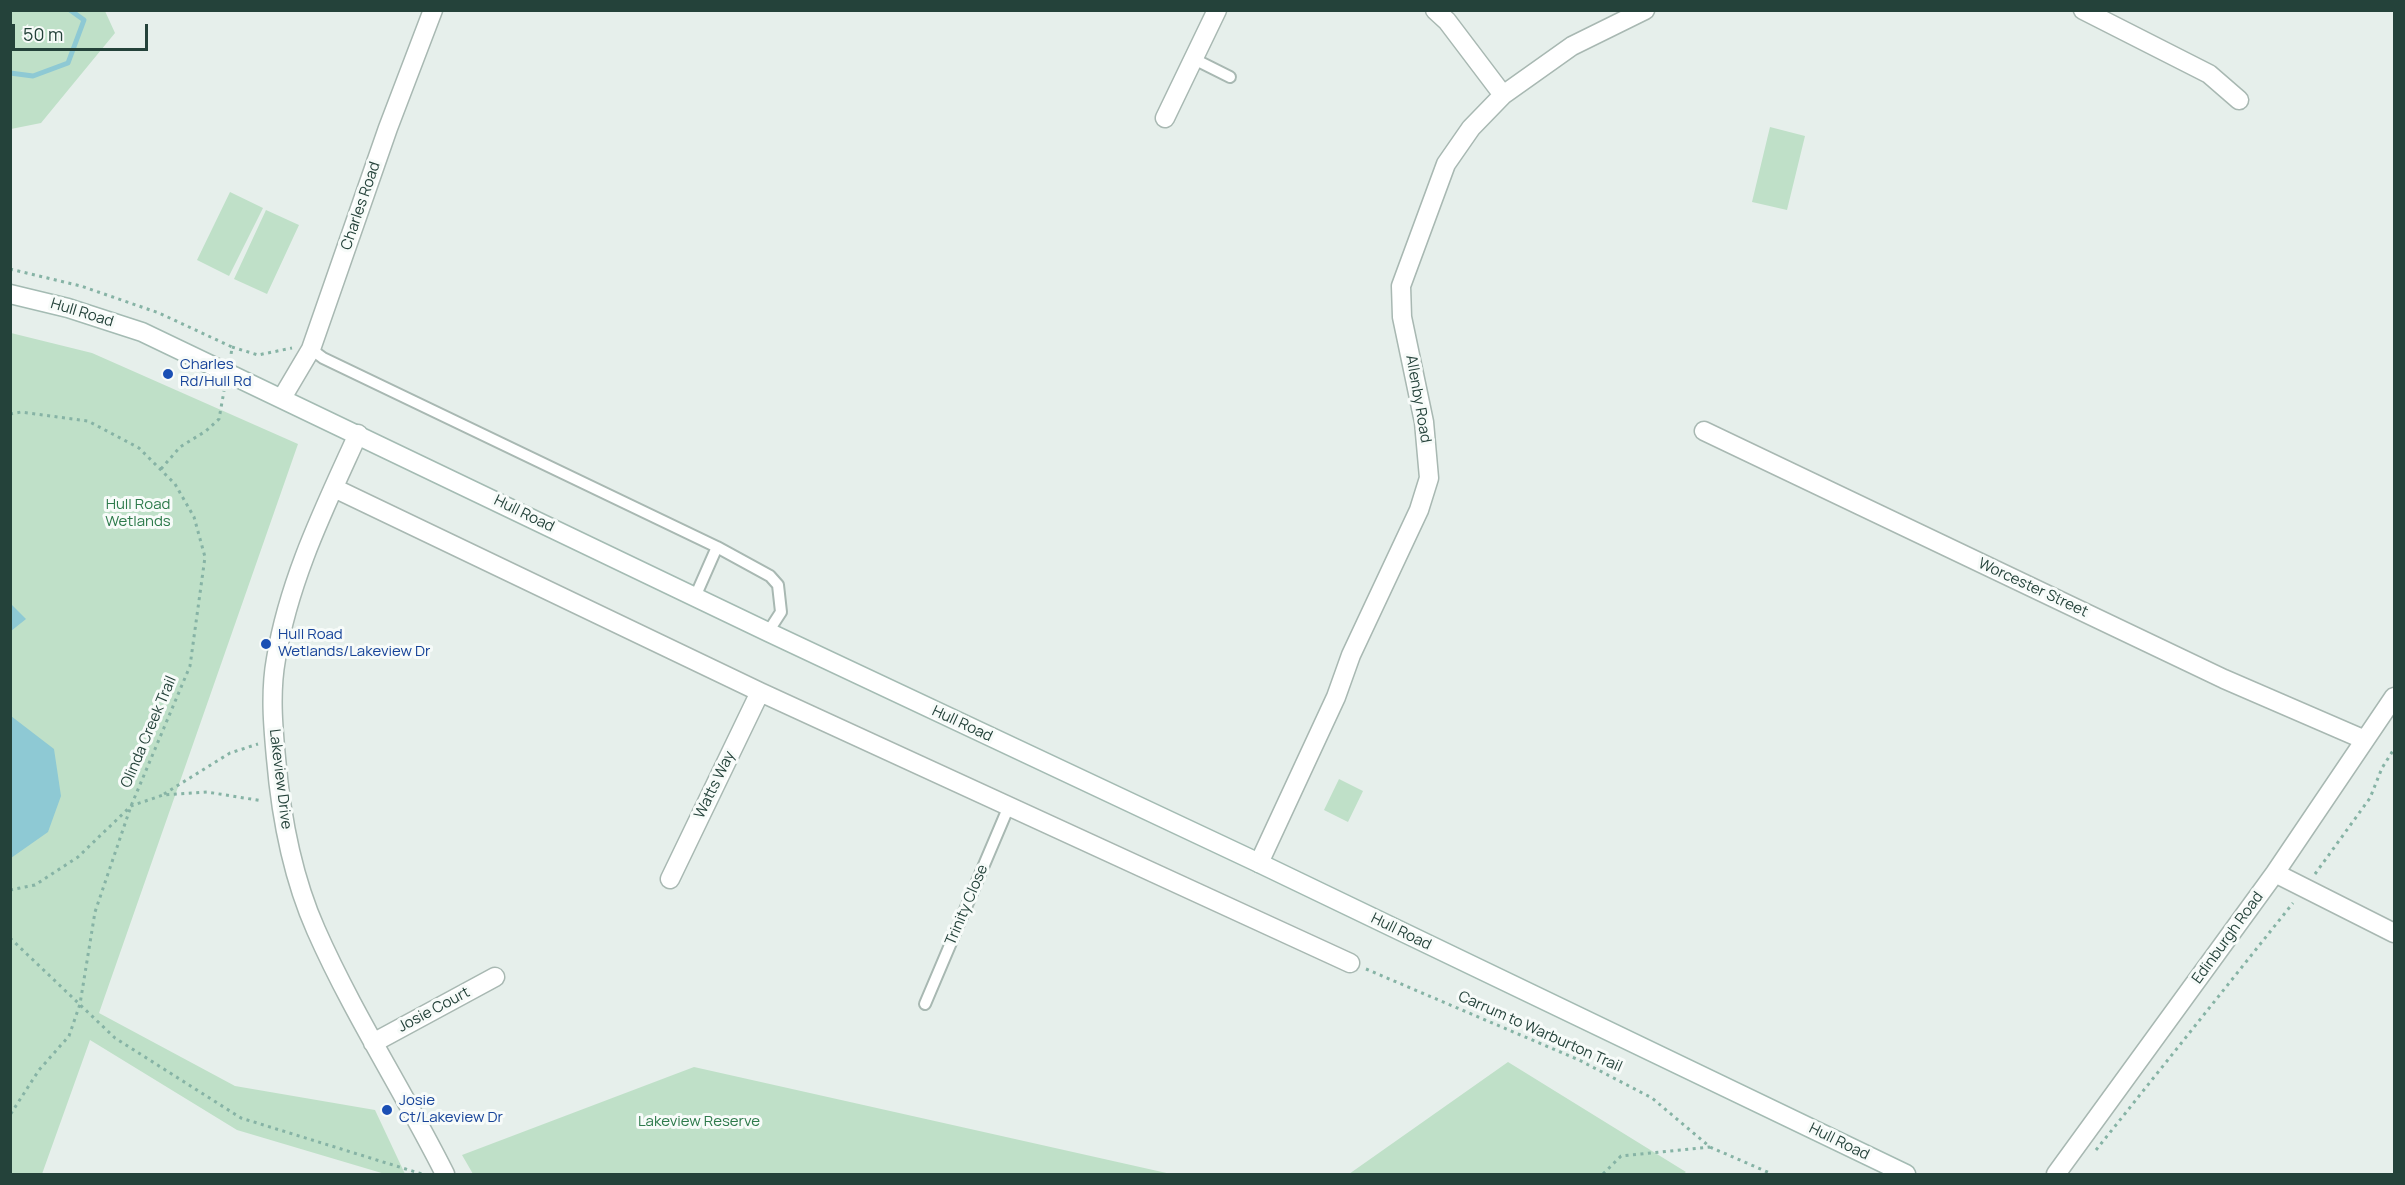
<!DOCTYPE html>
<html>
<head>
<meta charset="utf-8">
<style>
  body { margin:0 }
  #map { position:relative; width:2405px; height:1185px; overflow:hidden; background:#e6efeb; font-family:Manrope,sans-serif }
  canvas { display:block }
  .frame { position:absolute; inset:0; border:12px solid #24423a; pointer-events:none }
  .scale { position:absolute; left:12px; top:24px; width:136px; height:27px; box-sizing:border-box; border:3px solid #24423a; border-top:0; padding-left:8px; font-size:18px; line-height:21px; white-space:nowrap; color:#24423a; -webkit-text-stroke:4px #f7fbf9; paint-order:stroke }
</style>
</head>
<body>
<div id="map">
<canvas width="2405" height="1185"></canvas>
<div class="frame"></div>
<div class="scale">50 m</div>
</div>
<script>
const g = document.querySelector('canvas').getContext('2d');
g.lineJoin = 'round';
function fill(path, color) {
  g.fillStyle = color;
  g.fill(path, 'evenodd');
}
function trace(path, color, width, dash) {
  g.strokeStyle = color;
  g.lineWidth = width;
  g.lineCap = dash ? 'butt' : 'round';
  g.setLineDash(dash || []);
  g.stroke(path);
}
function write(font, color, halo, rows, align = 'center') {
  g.font = font + ' Manrope,sans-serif';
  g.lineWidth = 6;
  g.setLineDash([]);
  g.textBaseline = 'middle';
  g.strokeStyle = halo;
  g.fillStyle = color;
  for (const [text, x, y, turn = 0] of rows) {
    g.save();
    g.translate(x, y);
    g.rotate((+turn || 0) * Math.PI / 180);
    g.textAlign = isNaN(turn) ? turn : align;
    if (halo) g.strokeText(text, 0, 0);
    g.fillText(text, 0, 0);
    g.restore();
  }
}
fill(new Path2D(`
  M11,10L105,11L115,33L41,123L11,129Z
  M1770,127L1805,136L1787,210L1752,202Z
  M230,192L263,208L229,276L197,260Z
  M266,210L299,225L267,294L234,279Z
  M11,333L92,353L298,444L99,1013L235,1086L375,1110L405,1174H385L237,1130L90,1040L42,1174H11Z
  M1339,779L1363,791L1348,822L1324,810Z
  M1508,1062L1686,1172L1683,1174H1349Z
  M694,1067L1171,1174H473L462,1155Z`), '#bfe0c8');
fill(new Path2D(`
  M10,603L26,619L11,631H10Z
  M11,716L54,749L61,796L48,832L11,858Z`), '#8ec9d4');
trace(new Path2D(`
  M10,73L33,76L68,63L84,20L70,10`), '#8ec9d4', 5);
const service = new Path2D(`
  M1194,59L1230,77
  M311,349L323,358L717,547L770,576L778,585L781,612L768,632
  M695,597L717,547
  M925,1004L1009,806`);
const minor = new Path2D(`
  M1435,10L1447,21L1503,95
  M2083,10L2209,74L2239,100
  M1165,118L1217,10
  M282,398L311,349L388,128L433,10
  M1704,431L2224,679L2365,740
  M358,434C325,507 289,579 276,659C270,692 273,726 276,758C281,817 292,876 316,930C353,1014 404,1092 445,1174
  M334,488L760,692L1350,963
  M1259,863L1336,697L1351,655L1419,510L1429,478L1424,422L1402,317L1401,286L1446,164L1471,128L1503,95L1572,46L1645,10
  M2275,873L2394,933
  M670,879L760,692
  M373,1043L495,977
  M2056,1174L2275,873L2394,697`);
const secondary = new Path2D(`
  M10,294L68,308L142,332L768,632L1259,863L1906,1174`);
trace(service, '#a8b8b2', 14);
trace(minor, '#a8b8b2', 21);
trace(secondary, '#a4bbb3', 21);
trace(new Path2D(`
  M10,269L81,286L159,313L232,347L231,355
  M232,347L258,355L292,348
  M10,414L21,412L88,421L139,448L175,484L194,517L205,557L190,666L131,806L95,912L80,1004L69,1036L39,1070L10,1115
  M161,469L180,447L206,431L219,419L224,391
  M164,794L230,753L258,744
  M2315,874L2370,798L2382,768L2394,749
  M10,890L35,885L78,857L131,806L163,795L207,792L263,801
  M10,938L115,1038L241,1118L422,1174
  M1366,969L1579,1060L1652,1098L1710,1147L1772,1174
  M2096,1150L2293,903
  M1603,1174L1621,1156L1710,1147`), '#86b3a5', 3, [3, 4.5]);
trace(service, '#fff', 10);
trace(minor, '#fff', 18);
trace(secondary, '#fff', 18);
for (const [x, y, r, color] of [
  [168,374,6,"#1a4fb4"],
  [266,644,6,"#1a4fb4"],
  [387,1110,6,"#1a4fb4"]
]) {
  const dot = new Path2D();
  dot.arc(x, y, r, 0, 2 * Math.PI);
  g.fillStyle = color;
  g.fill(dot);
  trace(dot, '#f7fbf9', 2);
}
write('15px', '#24423a', '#f7fbf9', [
  ["Charles Road",361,206,-71],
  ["Hull Road",82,313,17],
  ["Allenby Road",1418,399,80],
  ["Hull Road",524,514,26],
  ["Worcester Street",2033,588,25],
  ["Hull Road",962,724,25],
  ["Olinda Creek Trail",149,732,-67],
  ["Lakeview Drive",280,779,83],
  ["Watts Way",715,785,-64],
  ["Trinity Close",967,905,-67],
  ["Hull Road",1401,932,26],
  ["Edinburgh Road",2228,938,-54],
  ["Josie Court",434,1010,-28],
  ["Carrum to Warburton Trail",1540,1032,24],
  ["Hull Road",1839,1142,26]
]);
write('15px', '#164399', '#f7fbf9', [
  ["Charles",180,365],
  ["Rd/Hull Rd",180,382],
  ["Hull Road",278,635],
  ["Wetlands/Lakeview Dr",278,652],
  ["Josie",399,1101],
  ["Ct/Lakeview Dr",399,1118]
], 'left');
write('15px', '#2d7a4b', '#f7fbf9', [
  ["Hull Road",138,505],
  ["Wetlands",138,522],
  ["Lakeview Reserve",699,1122]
]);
</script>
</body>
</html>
